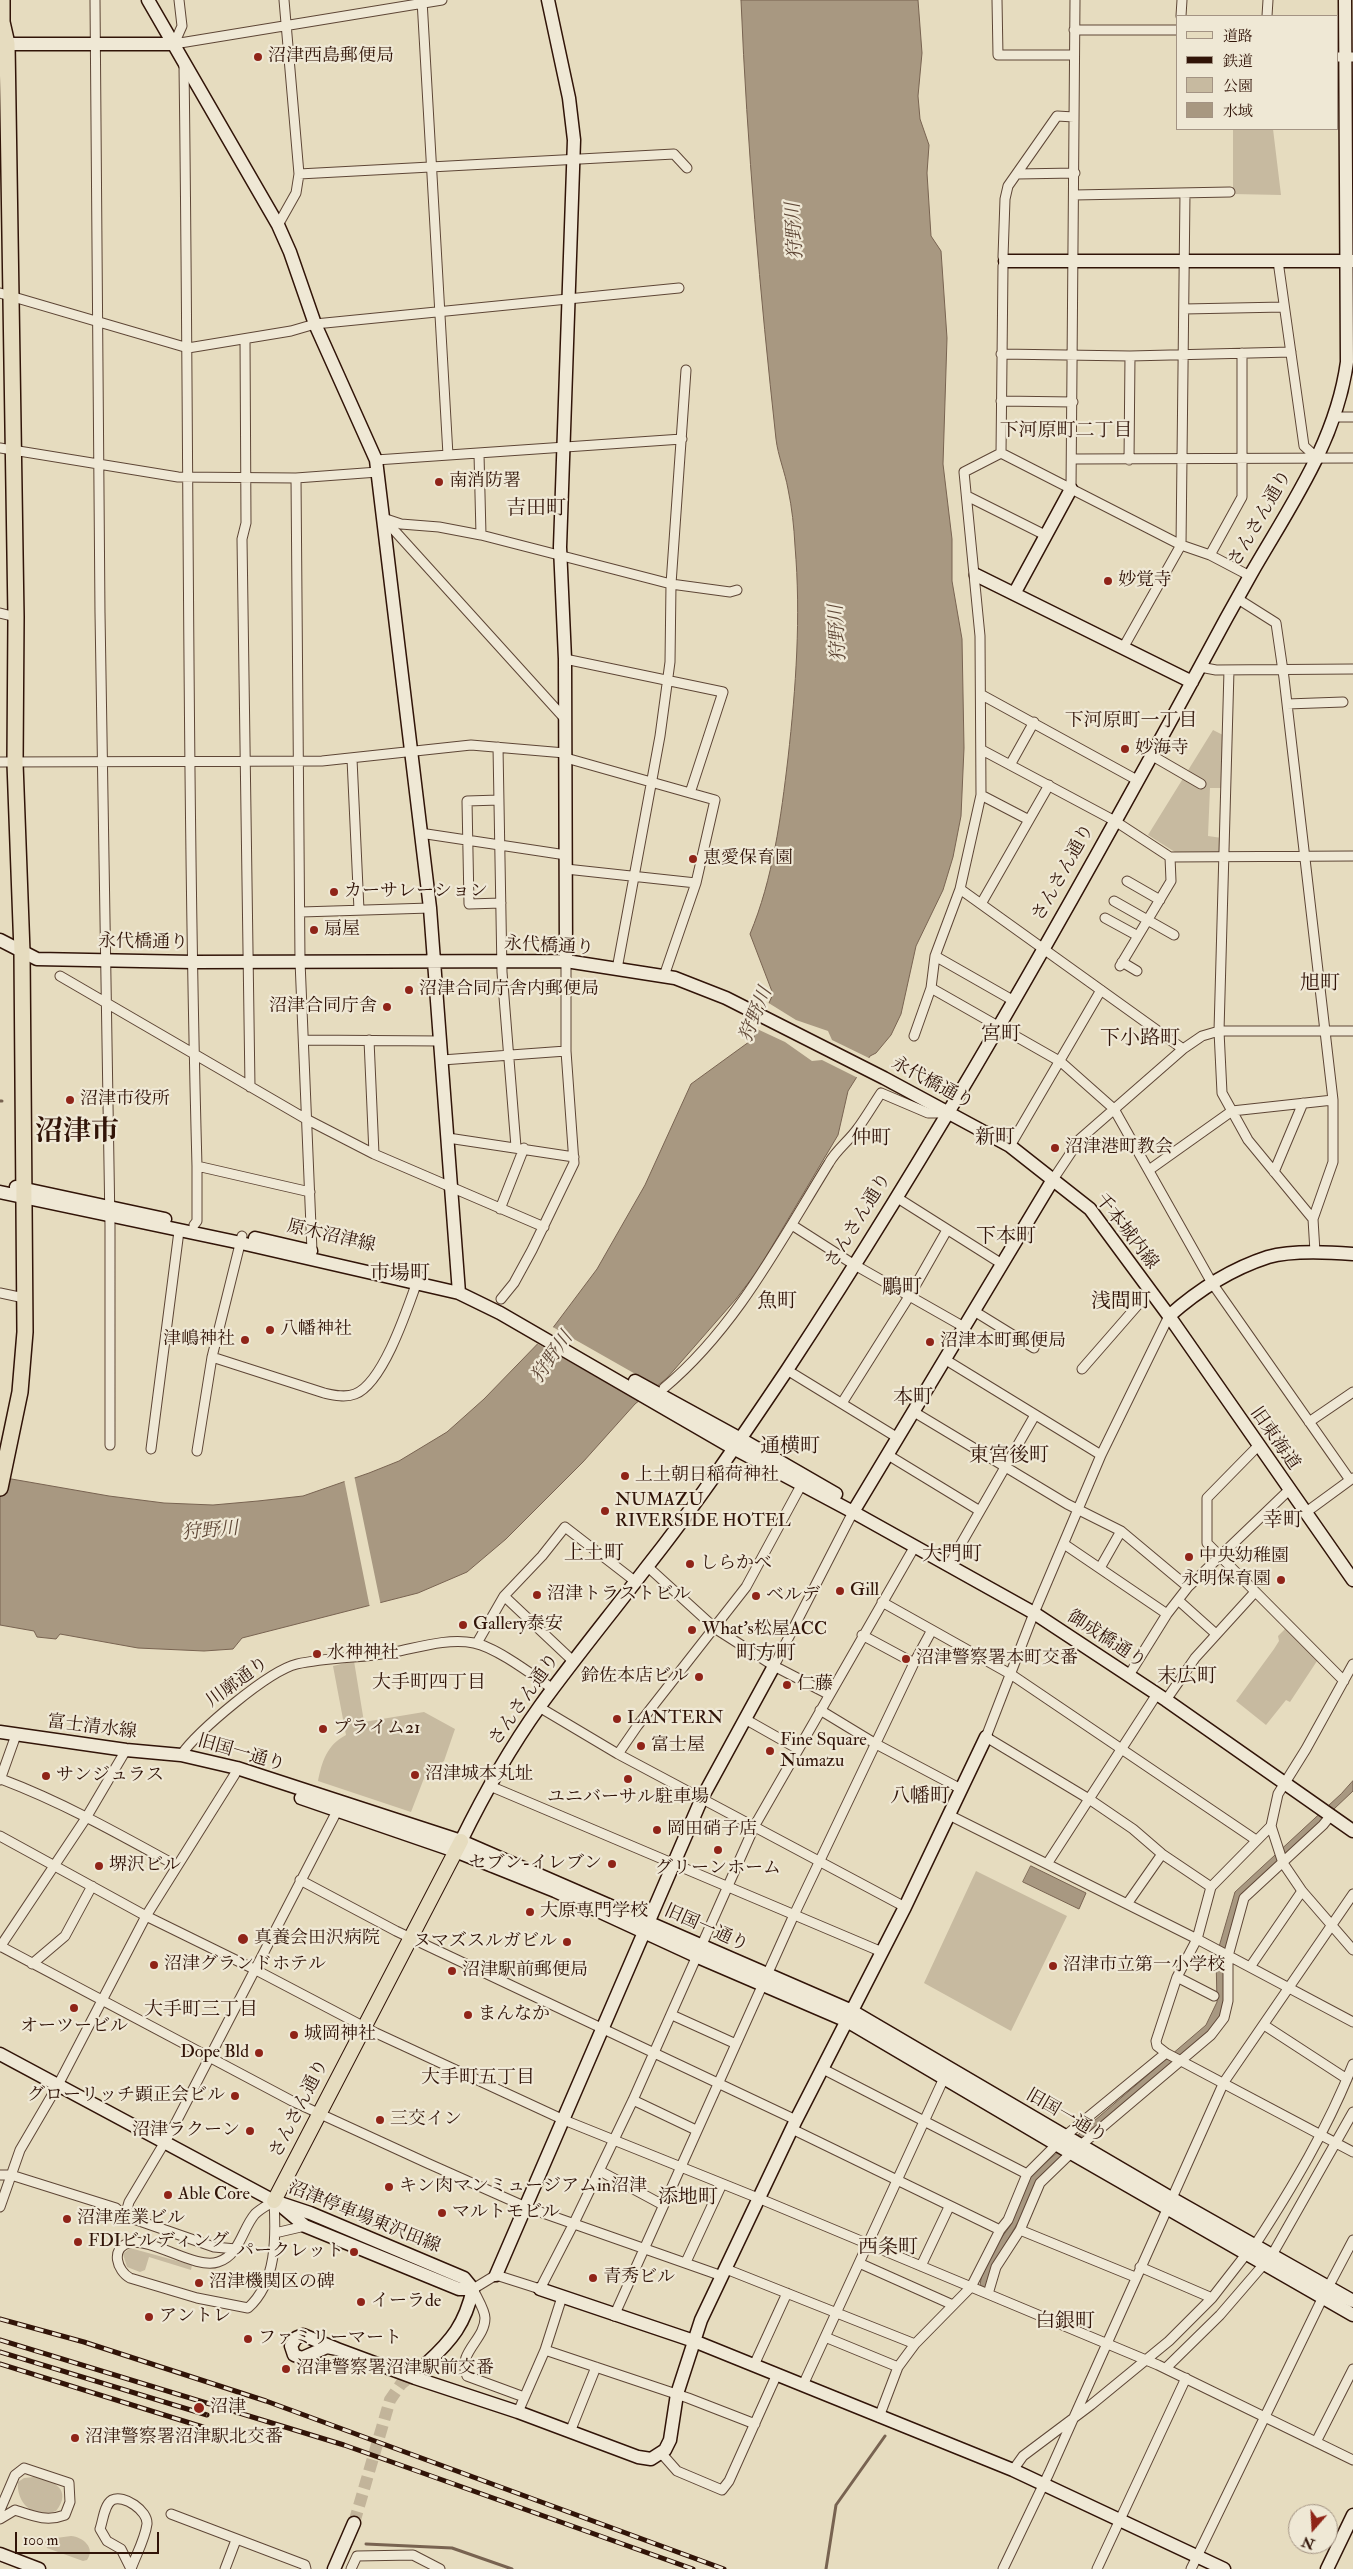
<!DOCTYPE html>
<html>
<head>
<meta charset="utf-8">
<style>
  body { margin:0 }
  #map { position:relative; width:1353px; height:2569px; overflow:hidden; background:#e6dcbf; font-family:"IM FELL Double Pica","Noto Serif JP",serif }
  canvas { display:block }
  .legend { position:absolute; left:1176px; top:15px; width:162px; height:115px; box-sizing:border-box; background:#efe8d5; border:1px solid #a39383; margin:0; padding:6px 9px; list-style:none; font-size:15px; color:#311408 }
  .legend li { display:flex; align-items:center; gap:10px; height:25px }
  .legend b { width:25px; border:1px solid #a39383 }
  .north { position:absolute; left:1288px; top:2504px; width:50px; height:50px; box-sizing:border-box; background:#efe8d5; border:1px solid #a39383; border-radius:50%; rotate:199deg; font-size:14px; font-weight:700; line-height:20px; text-align:center; color:#311408 }
  .north::after { content:''; display:block; margin:auto; width:18px; height:22px; background:#8f2418; clip-path:polygon(50% 0,100% 100%,50% 72%,0 100%) }
  .scale { position:absolute; left:15px; top:2532px; width:144px; height:22px; box-sizing:border-box; border:2px solid #311408; border-top:0; padding-left:6px; font-size:15px; line-height:18px; white-space:nowrap; color:#311408; -webkit-text-stroke:4px #efe8d5; paint-order:stroke }
</style>
</head>
<body>
<div id="map">
<canvas width="1353" height="2569"></canvas>
<ul class="legend">
<li><b style="height:6px;background:#e6dcbf"></b>道路</li>
<li><b style="height:6px;background:#311408"></b>鉄道</li>
<li><b style="height:14px;background:#c7baa0"></b>公園</li>
<li><b style="height:14px;background:#a89881"></b>水域</li>
</ul>
<div class="north">N</div>
<div class="scale">100 m</div>
</div>
<script>
const g = document.querySelector('canvas').getContext('2d');
g.lineJoin = 'round';
function fill(path, color) {
  g.fillStyle = color;
  g.fill(path, 'evenodd');
}
function trace(path, color, width, dash) {
  g.strokeStyle = color;
  g.lineWidth = width;
  g.lineCap = dash ? 'butt' : 'round';
  g.setLineDash(dash || []);
  g.stroke(path);
}
function write(font, color, halo, rows, align = 'center') {
  g.font = font + ' "IM FELL Double Pica","Noto Serif JP",serif';
  g.lineWidth = 4.5;
  g.setLineDash([]);
  g.textBaseline = 'middle';
  g.strokeStyle = halo;
  g.fillStyle = color;
  for (const [text, x, y, turn = 0] of rows) {
    g.save();
    g.translate(x, y);
    g.rotate((+turn || 0) * Math.PI / 180);
    g.textAlign = isNaN(turn) ? turn : align;
    if (halo) g.strokeText(text, 0, 0);
    g.fillText(text, 0, 0);
    g.restore();
  }
}
fill(new Path2D(`
  M1233,129H1273L1281,195L1233,194Z
  M1213,730L1227,737L1224,788H1210L1208,836L1222,838L1223,855L1178,854L1148,835Z
  M1285,1629L1317,1661L1290,1702L1286,1700L1266,1725L1236,1701L1274,1649L1279,1641L1278,1636Z
  M354,1661L364,1722L424,1712L455,1729L444,1761L426,1773L411,1812L318,1781C322,1761 327,1745 346,1735L333,1666Z
  M976,1871L1067,1916L1011,2031L924,1983Z
  M130,2248L192,2265L191,2270L149,2257L145,2270L140,2272L127,2267L123,2254Z
  M34,2477C53,2479 73,2490 56,2511C34,2520 16,2503 18,2482L24,2478Z
  M71,2536C83,2537 96,2548 87,2560L83,2561L47,2548L45,2542L49,2539Z`), '#c7baa0');
const water = new Path2D(`
  M741,0H918L922,53L918,96L920,119L929,145L927,173L931,236L941,251L947,338L943,464L952,539V581L962,639L964,748L961,816L953,857L943,890L916,946L901,1014L891,1035L876,1053L870,1056L848,1091L838,1135L758,1270L736,1299L667,1378L635,1404L583,1462L506,1539L467,1572L418,1593L242,1638L233,1649L204,1651L138,1648L60,1634L56,1639L37,1637L34,1631L0,1625V1477L109,1496L164,1503L213,1505L258,1501L303,1496L369,1473L399,1461L447,1432L484,1399L552,1329L597,1269L645,1185L691,1084L753,1039L773,994L750,934C773,879 781,817 788,758C796,687 801,617 795,546C794,527 792,508 788,489C785,472 778,456 776,439C760,293 747,146 741,0Z
  M1353,1781V1791L1242,1896L1236,1915L1226,2003L1219,2020L1204,2036L1127,2100L1036,2181L1020,2219L994,2263L986,2288L980,2285L984,2262L1010,2226L1031,2175L1206,2025L1217,2002L1216,1957L1235,1892L1341,1794Z
  M1031,1866L1086,1893L1079,1909L1023,1882Z`);
fill(water, '#a89881');
trace(water, '#786351', 1);
fill(new Path2D(`
  M767,1002L796,1020L828,1031L832,1040L871,1059L860,1079L822,1060L812,1061L785,1042L755,1028Z
  M551,1326L660,1388L641,1402L536,1343Z
  M354,1475L381,1606L370,1608L344,1479Z`), '#e6dcbf');
trace(new Path2D(`
  M0,1101H2
  M366,2544L452,2548L512,2569
  M826,2569L836,2505L885,2436`), '#786351', 3);
trace(new Path2D(`
  M354,2523L390,2400L401,2384L427,2363`), '#c2b49a', 12, [12, 6]);
const street = new Path2D(`
  M95,0L100,613L110,1225V1445
  M422,0L448,455
  M997,0L998,55H1073
  M1181,16L1182,0
  M1267,16L1268,0
  M1074,30H1177
  M174,44L442,0
  M174,44L182,26L179,0
  M1337,57H1353
  M184,66C189,433 187,799 197,1166V1221L194,1225
  M299,174L674,154L687,168
  M1017,174L1075,173
  M1074,195L1230,192
  M278,225L296,193L299,174L284,0
  M1278,261L1304,446L1317,458
  M0,293L188,348L291,331L315,324L679,288
  M1184,309L1284,307
  M245,339L246,523L242,539L250,1087
  M1001,354L1130,356L1291,352
  M1001,401L1073,402
  M1335,417H1353
  M0,448L178,477L296,478L378,472
  M1001,453L1003,266L1005,261L1003,257L1005,199L1008,186L1057,116L1074,117
  M1001,453L1181,545L1210,555L1250,576
  M479,454L481,535
  M1073,459L1353,458
  M376,460L682,439
  M1129,460L1130,356
  M296,478L300,961L312,1251
  M1071,489L1075,0
  M967,496L1045,535
  M383,518L401,524L439,527L481,535L671,584L730,592L737,590
  M384,519L566,720
  M1210,555L1242,497V353
  M1238,599L1276,623L1284,678L1333,1100V1162L1313,1219L1315,1252
  M0,613L16,617
  M1123,648L1181,545L1185,193
  M565,659L723,692L690,793L715,800L696,883L664,976
  M1200,667L1216,670L1353,669
  M1229,670L1219,1031L1222,1093L1248,1140L1313,1219
  M982,695L1137,780
  M1287,704L1343,702
  M498,747L502,972L516,1147
  M982,750L1115,821L1170,857L1353,856
  M1151,755L1201,784
  M566,758L690,793
  M352,759L359,910
  M0,762L322,761L471,745L565,753
  M1010,765L1034,722
  M981,795L1029,820
  M499,800L467,801L469,904L501,903
  M420,833L566,855
  M566,869L696,883
  M1127,881L1160,900
  M960,889L1183,1049
  M1114,901L1174,935
  M981,904L1049,785
  M301,912L430,908
  M1105,918L1138,936
  M935,956L1014,1001
  M1122,962L1137,971
  M1120,966L1171,881L1170,857
  M617,969L660,736L670,662L671,584L686,370
  M60,976L306,1119L374,1154L544,1227
  M931,988L1061,1062L1114,1109L1212,1283L1350,1480
  M914,1036L931,988L935,956L960,889L981,795L980,636L964,472L1001,453
  M304,1040L440,1041
  M369,1040L374,1154
  M442,1060L566,1051
  M448,1138L574,1157
  M1010,1146L1101,990
  M197,1166L310,1192
  M1149,1170L1232,1111L1333,1100
  M1274,1172L1303,1103
  M1052,1181L1080,1139L1183,1049L1202,1036L1219,1031H1353
  M896,1197L1002,1264
  M500,1209L524,1148
  M792,1225L853,1264L964,1327
  M0,1293L24,1298
  M501,1299L514,1283L532,1250L574,1163L566,1051V961
  M974,1311L1034,1348
  M1169,1316L1101,1455L1034,1613L986,1737L1089,1799L1133,1829L1162,1854L1211,1887
  M212,1357L324,1393C333,1395 345,1398 355,1394C384,1383 409,1304 419,1276
  M946,1360L1101,1455
  M1082,1369L1150,1291
  M787,1370L898,1438
  M664,1388C736,1328 780,1242 829,1163C836,1150 849,1141 858,1128C866,1117 873,1105 881,1093L928,1113H947
  M842,1403L910,1295L947,1230
  M914,1412L1067,1504L1121,1531L1188,1587
  M1309,1422L1353,1392
  M1258,1446L1207,1498V1543L1344,1681
  M151,1449L179,1231
  M197,1451L212,1357L242,1236
  M888,1455L980,1511
  M1305,1513L1353,1478
  M1064,1544L1167,1614
  M949,1565L1035,1415
  M648,1567L716,1629L774,1666L828,1694
  M1100,1568L1121,1531
  M504,1596L574,1662
  M1178,1600L1216,1634
  M882,1602L932,1630
  M862,1635L914,1663
  M477,1643L504,1596L542,1556L565,1527L636,1582
  M1353,1664L1306,1749L1278,1794L1271,1826L1283,1863L1302,1891L1353,1950
  M774,1666L853,1512
  M1129,1675L1167,1614L1188,1587L1289,1490
  M1166,1700L1195,1658L1255,1592
  M539,1707L618,1754L905,1907
  M820,1710L876,1744L961,1789
  M745,1719L798,1749
  M618,1754L638,1725L746,1587L804,1480
  M181,1755C198,1731 268,1671 297,1664C329,1657 363,1658 395,1652C420,1647 448,1638 474,1643C496,1647 534,1676 553,1689
  M235,1774L146,1916L254,1969L376,2033L564,2120L758,2198L1158,2365L1353,2460
  M1,1779C62,1802 119,1834 177,1866
  M0,1780L16,1735
  M490,1786L882,1952
  M949,1815L1197,1939L1353,2022
  M1271,1826L1211,1887L1197,1939L1177,1977L1156,2041L1157,2046L1166,2053L1353,2152
  M0,1836L146,1916L58,2085L20,2150L0,2207
  M1047,1864L1157,1694
  M300,1880L396,1931L796,2120
  M1127,1904L1162,1854
  M0,1946L292,2101L427,2163L526,2207L722,2276
  M0,1947L86,1818L126,1750
  M32,1964L65,1936L92,1886
  M1250,1967L1302,1891
  M1177,1977L1214,1996
  M672,2015L736,2044
  M1264,2025L1347,2079
  M823,2069L1027,2174
  M633,2100L696,2130
  M792,2129L1000,2230
  M1065,2136L1166,2053
  M1081,2145L1211,2035L1224,2018L1228,2001V1956L1244,1898L1323,1825L1331,1815
  M600,2171L663,2205
  M0,2175H11L116,2208L125,2216L214,2247L236,2249
  M274,2201C276,2237 277,2282 248,2308L197,2298L130,2278C117,2271 110,2248 129,2243C152,2237 195,2270 218,2262C240,2255 242,2229 255,2214C260,2209 268,2205 274,2201Z
  M125,2216L129,2202L172,2130L337,1811
  M1020,2230L1135,2277
  M275,2233L305,2226
  M1255,2245C1292,2188 1328,2128 1353,2064
  M1272,2255L1353,2112
  M686,2262L722,2184
  M859,2263L953,2305
  M921,2266L949,2207
  M1140,2267L1212,2298
  M726,2269L915,2344
  M988,2294L996,2267L1020,2230L1040,2183L1071,2153
  M562,2297L545,2350L688,2398L755,2424
  M614,2316L793,1917L914,1663L932,1630L1012,1675L1256,1840
  M825,2337L898,2367
  M754,2365L787,2293
  M1166,2368L1220,2315L1264,2264
  M803,2385L944,2078
  M524,2397L467,2376C456,2353 485,2340 485,2318C485,2310 477,2298 473,2289L496,2275L540,2289L574,2223L633,2100L755,1825L915,1546
  M518,2412L545,2350
  M879,2417L898,2367L915,2344L971,2287L1000,2230L1008,2220L1027,2174L1057,2144
  M570,2432L596,2367
  M1316,2442L1353,2369
  M662,2454L677,2471L722,2490L729,2481L777,2374
  M1013,2470L1023,2456L1091,2405L1169,2341L1212,2298L1247,2253
  M0,2510L15,2475L24,2468L69,2483L70,2502L65,2515C47,2522 33,2516 15,2510L0,2519
  M171,2514L305,2565L306,2569
  M131,2569L121,2549L107,2541L100,2529C103,2521 104,2505 112,2500C124,2494 148,2511 147,2524C145,2539 136,2555 131,2569
  M225,2569L236,2540
  M351,2569L357,2556L413,2555L440,2569
  M1003,2569L1049,2473L1224,2082L1353,1894
  M1097,2569L1186,2378
  M1191,2569L1323,2297L1353,2240`);
const secondary = new Path2D(`
  M148,0L278,225L290,252L315,324L376,460L430,908L459,1293
  M548,0L569,98L574,140L560,547L565,659L566,961
  M0,44H174
  M1005,261H1353
  M976,575L1192,682
  M1014,594L1071,489
  M0,940L37,959L193,962L566,961L675,978L726,998L884,1078L1010,1146L1090,1209L1169,1316L1353,1580
  M16,1187L165,1219
  M0,1192L241,1243L459,1293L500,1313L733,1448L853,1512L1034,1613L1166,1700L1353,1831
  M255,1238L311,1251
  M1169,1316C1197,1291 1231,1269 1268,1257C1292,1250 1328,1252 1353,1254
  M635,1381L739,1438L836,1494
  M853,1512L1052,1181
  M0,1732L126,1750L181,1755L237,1768L461,1841L852,2011L1171,2198L1353,2301
  M301,1798L455,1851L555,1891L698,1957L847,2021L1071,2153L1353,2315
  M461,1841C484,1794 510,1748 540,1706C574,1659 611,1614 646,1568C696,1505 742,1437 787,1370C937,1142 1071,905 1201,665C1217,635 1234,604 1251,574C1290,506 1336,442 1347,362L1345,0
  M0,2054L274,2201L310,2213L464,2278L473,2289
  M280,2205L305,2226L459,2289H473
  M496,2275L702,1798L774,1666
  M540,2289L694,2341L1013,2470L1224,2569
  M303,2335L337,2349L327,2347L302,2358L294,2355L291,2346L296,2338Z
  M337,2349L415,2378L518,2412L638,2457L651,2459L665,2450L670,2440L677,2394L701,2320L796,2120L905,1907L986,1737
  M427,2363C452,2340 465,2324 473,2289
  M0,2554L39,2569
  M334,2569L354,2523
  M1327,2569L1353,2515`);
const primary = new Path2D(`
  M274,2201L461,1841`);
const highway = new Path2D(`
  M0,1488L20,1392L25,1332L22,952L15,763L16,617L7,44L2,22V0`);
trace(street, '#5e4636', 11);
trace(secondary, '#311408', 15);
trace(primary, '#311408', 16);
trace(highway, '#311408', 18);
trace(street, '#efe8d5', 9);
trace(secondary, '#efe8d5', 12);
trace(primary, '#e6dcbf', 14);
trace(highway, '#e6dcbf', 15);
const rail = new Path2D(`
  M0,2319L84,2342L266,2401L724,2569
  M0,2340L344,2445L693,2569
  M0,2352L207,2415
  M0,2364L203,2427`);
trace(rail, '#311408', 5);
trace(rail, '#efe8d5', 3, [9]);
for (const [x, y, r, color] of [
  [258,57,5,"#8f2418"],
  [439,482,5,"#8f2418"],
  [1108,581,5,"#8f2418"],
  [1125,749,5,"#8f2418"],
  [693,859,5,"#8f2418"],
  [334,892,5,"#8f2418"],
  [314,930,5,"#8f2418"],
  [409,990,5,"#8f2418"],
  [387,1007,5,"#8f2418"],
  [70,1100,5,"#8f2418"],
  [1055,1148,5,"#8f2418"],
  [270,1330,5,"#8f2418"],
  [245,1340,5,"#8f2418"],
  [930,1342,5,"#8f2418"],
  [625,1476,5,"#8f2418"],
  [605,1511,5,"#8f2418"],
  [1189,1557,5,"#8f2418"],
  [690,1564,5,"#8f2418"],
  [1281,1580,5,"#8f2418"],
  [840,1591,5,"#8f2418"],
  [537,1595,5,"#8f2418"],
  [756,1596,5,"#8f2418"],
  [463,1625,5,"#8f2418"],
  [692,1630,5,"#8f2418"],
  [317,1654,5,"#8f2418"],
  [906,1659,5,"#8f2418"],
  [699,1677,5,"#8f2418"],
  [787,1685,5,"#8f2418"],
  [617,1719,5,"#8f2418"],
  [323,1729,5,"#8f2418"],
  [641,1746,5,"#8f2418"],
  [770,1751,5,"#8f2418"],
  [415,1775,5,"#8f2418"],
  [46,1776,5,"#8f2418"],
  [628,1779,5,"#8f2418"],
  [657,1830,5,"#8f2418"],
  [718,1850,5,"#8f2418"],
  [612,1864,5,"#8f2418"],
  [99,1866,5,"#8f2418"],
  [530,1912,5,"#8f2418"],
  [243,1939,6,"#8f2418"],
  [567,1942,5,"#8f2418"],
  [154,1965,5,"#8f2418"],
  [1053,1966,5,"#8f2418"],
  [452,1971,5,"#8f2418"],
  [74,2008,5,"#8f2418"],
  [468,2015,5,"#8f2418"],
  [294,2035,5,"#8f2418"],
  [259,2053,5,"#8f2418"],
  [235,2096,5,"#8f2418"],
  [380,2120,5,"#8f2418"],
  [250,2131,5,"#8f2418"],
  [389,2187,5,"#8f2418"],
  [168,2195,5,"#8f2418"],
  [442,2213,5,"#8f2418"],
  [67,2219,5,"#8f2418"],
  [78,2242,5,"#8f2418"],
  [354,2252,5,"#8f2418"],
  [593,2278,5,"#8f2418"],
  [199,2283,5,"#8f2418"],
  [361,2302,5,"#8f2418"],
  [149,2317,5,"#8f2418"],
  [248,2339,5,"#8f2418"],
  [286,2369,5,"#8f2418"],
  [199,2408,6,"#8f2418"],
  [75,2438,5,"#8f2418"]
]) {
  const dot = new Path2D();
  dot.arc(x, y, r, 0, 2 * Math.PI);
  g.fillStyle = color;
  g.fill(dot);
  trace(dot, '#efe8d5', 2);
}
write('18px', '#311408', '#efe8d5', [
  ["沼津西島郵便局",268,57],
  ["南消防署",449,482],
  ["妙覚寺",1118,581],
  ["妙海寺",1135,749],
  ["恵愛保育園",703,859],
  ["カーサレーション",344,892],
  ["扇屋",324,930],
  ["沼津合同庁舎内郵便局",419,990],
  ["沼津合同庁舎",377,1007,"right"],
  ["沼津市役所",80,1100],
  ["沼津港町教会",1065,1148],
  ["八幡神社",280,1330],
  ["津嶋神社",235,1340,"right"],
  ["沼津本町郵便局",940,1342],
  ["上土朝日稲荷神社",635,1476],
  ["NUMAZU",615,1501],
  ["RIVERSIDE HOTEL",615,1522],
  ["中央幼稚園",1199,1557],
  ["しらかべ",700,1564],
  ["永明保育園",1271,1580,"right"],
  ["Gill",850,1591],
  ["沼津トラストビル",547,1595],
  ["ベルデ",766,1596],
  ["Gallery泰安",473,1625],
  ["What’s松屋ACC",702,1630],
  ["水神神社",327,1654],
  ["沼津警察署本町交番",916,1659],
  ["鈴佐本店ビル",689,1677,"right"],
  ["仁藤",797,1685],
  ["LANTERN",627,1719],
  ["プライム21",333,1729],
  ["Fine Square",780,1741],
  ["Numazu",780,1762],
  ["富士屋",651,1746],
  ["沼津城本丸址",425,1775],
  ["サンジュラス",56,1776],
  ["ユニバーサル駐車場",628,1798,"center"],
  ["岡田硝子店",667,1830],
  ["セブン-イレブン",602,1864,"right"],
  ["堺沢ビル",109,1866],
  ["グリーンホーム",718,1869,"center"],
  ["大原専門学校",540,1912],
  ["真養会田沢病院",254,1939],
  ["ヌマズスルガビル",557,1942,"right"],
  ["沼津グランドホテル",164,1965],
  ["沼津市立第一小学校",1063,1966],
  ["沼津駅前郵便局",462,1971],
  ["まんなか",478,2015],
  ["オーツービル",74,2027,"center"],
  ["城岡神社",304,2035],
  ["Dope Bld",249,2053,"right"],
  ["グローリッチ顕正会ビル",225,2096,"right"],
  ["三交イン",390,2120],
  ["沼津ラクーン",240,2131,"right"],
  ["キン肉マンミュージアムin沼津",399,2187],
  ["Able Core",178,2195],
  ["マルトモビル",452,2213],
  ["沼津産業ビル",77,2219],
  ["FDIビルディング",88,2242],
  ["パークレット",344,2252,"right"],
  ["青秀ビル",603,2278],
  ["沼津機関区の碑",209,2283],
  ["イーラde",371,2302],
  ["アントレ",159,2317],
  ["ファミリーマート",258,2339],
  ["沼津警察署沼津駅前交番",296,2369],
  ["沼津",210,2408],
  ["沼津警察署沼津駅北交番",85,2438]
], 'left');
write('18px', '#311408', '#efe8d5', [
  ["さんさん通り",1261,519,-60],
  ["さんさん通り",1064,873,-61],
  ["永代橋通り",143,943,1],
  ["永代橋通り",549,947,3],
  ["永代橋通り",932,1084,28],
  ["さんさん通り",859,1221,-58],
  ["千本城内線",1126,1232,52],
  ["原木沼津線",331,1237,13],
  ["旧東海道",1274,1439,55],
  ["御成橋通り",1106,1640,33],
  ["川廓通り",238,1683,-36],
  ["さんさん通り",525,1700,-55],
  ["富士清水線",92,1728,7],
  ["旧国一通り",241,1754,16],
  ["旧国一通り",706,1929,24],
  ["さんさん通り",300,2109,-63],
  ["旧国一通り",1066,2117,30],
  ["沼津停車場東沢田線",364,2218,22]
]);
write('italic 19px', '#614938', '#efe8d5', [
  ["狩野川",796,231,-93],
  ["狩野川",839,633,-93],
  ["狩野川",757,1015,-68],
  ["狩野川",553,1358,-55],
  ["狩野川",210,1532,-5]
]);
write('19px', '#311408', '#efe8d5', [
  ["下河原町二丁目",1066,432],
  ["下河原町一丁目",1131,722],
  ["大手町四丁目",429,1684],
  ["大手町三丁目",201,2011],
  ["大手町五丁目",478,2079]
]);
write('20px', '#311408', '#efe8d5', [
  ["吉田町",536,510],
  ["旭町",1320,985],
  ["宮町",1001,1036],
  ["下小路町",1140,1040],
  ["新町",995,1139],
  ["仲町",871,1140],
  ["下本町",1006,1238],
  ["市場町",400,1275],
  ["鵰町",902,1289],
  ["魚町",777,1303],
  ["浅間町",1121,1303],
  ["本町",913,1399],
  ["通横町",790,1448],
  ["東宮後町",1009,1457],
  ["幸町",1283,1522],
  ["上土町",594,1555],
  ["大門町",952,1556],
  ["町方町",766,1655],
  ["末広町",1187,1678],
  ["八幡町",920,1798],
  ["添地町",688,2199],
  ["西条町",888,2249],
  ["白銀町",1065,2323]
]);
write('bold 28px', '#311408', '#efe8d5', [
  ["沼津市",77,1134]
]);
</script>
</body>
</html>
